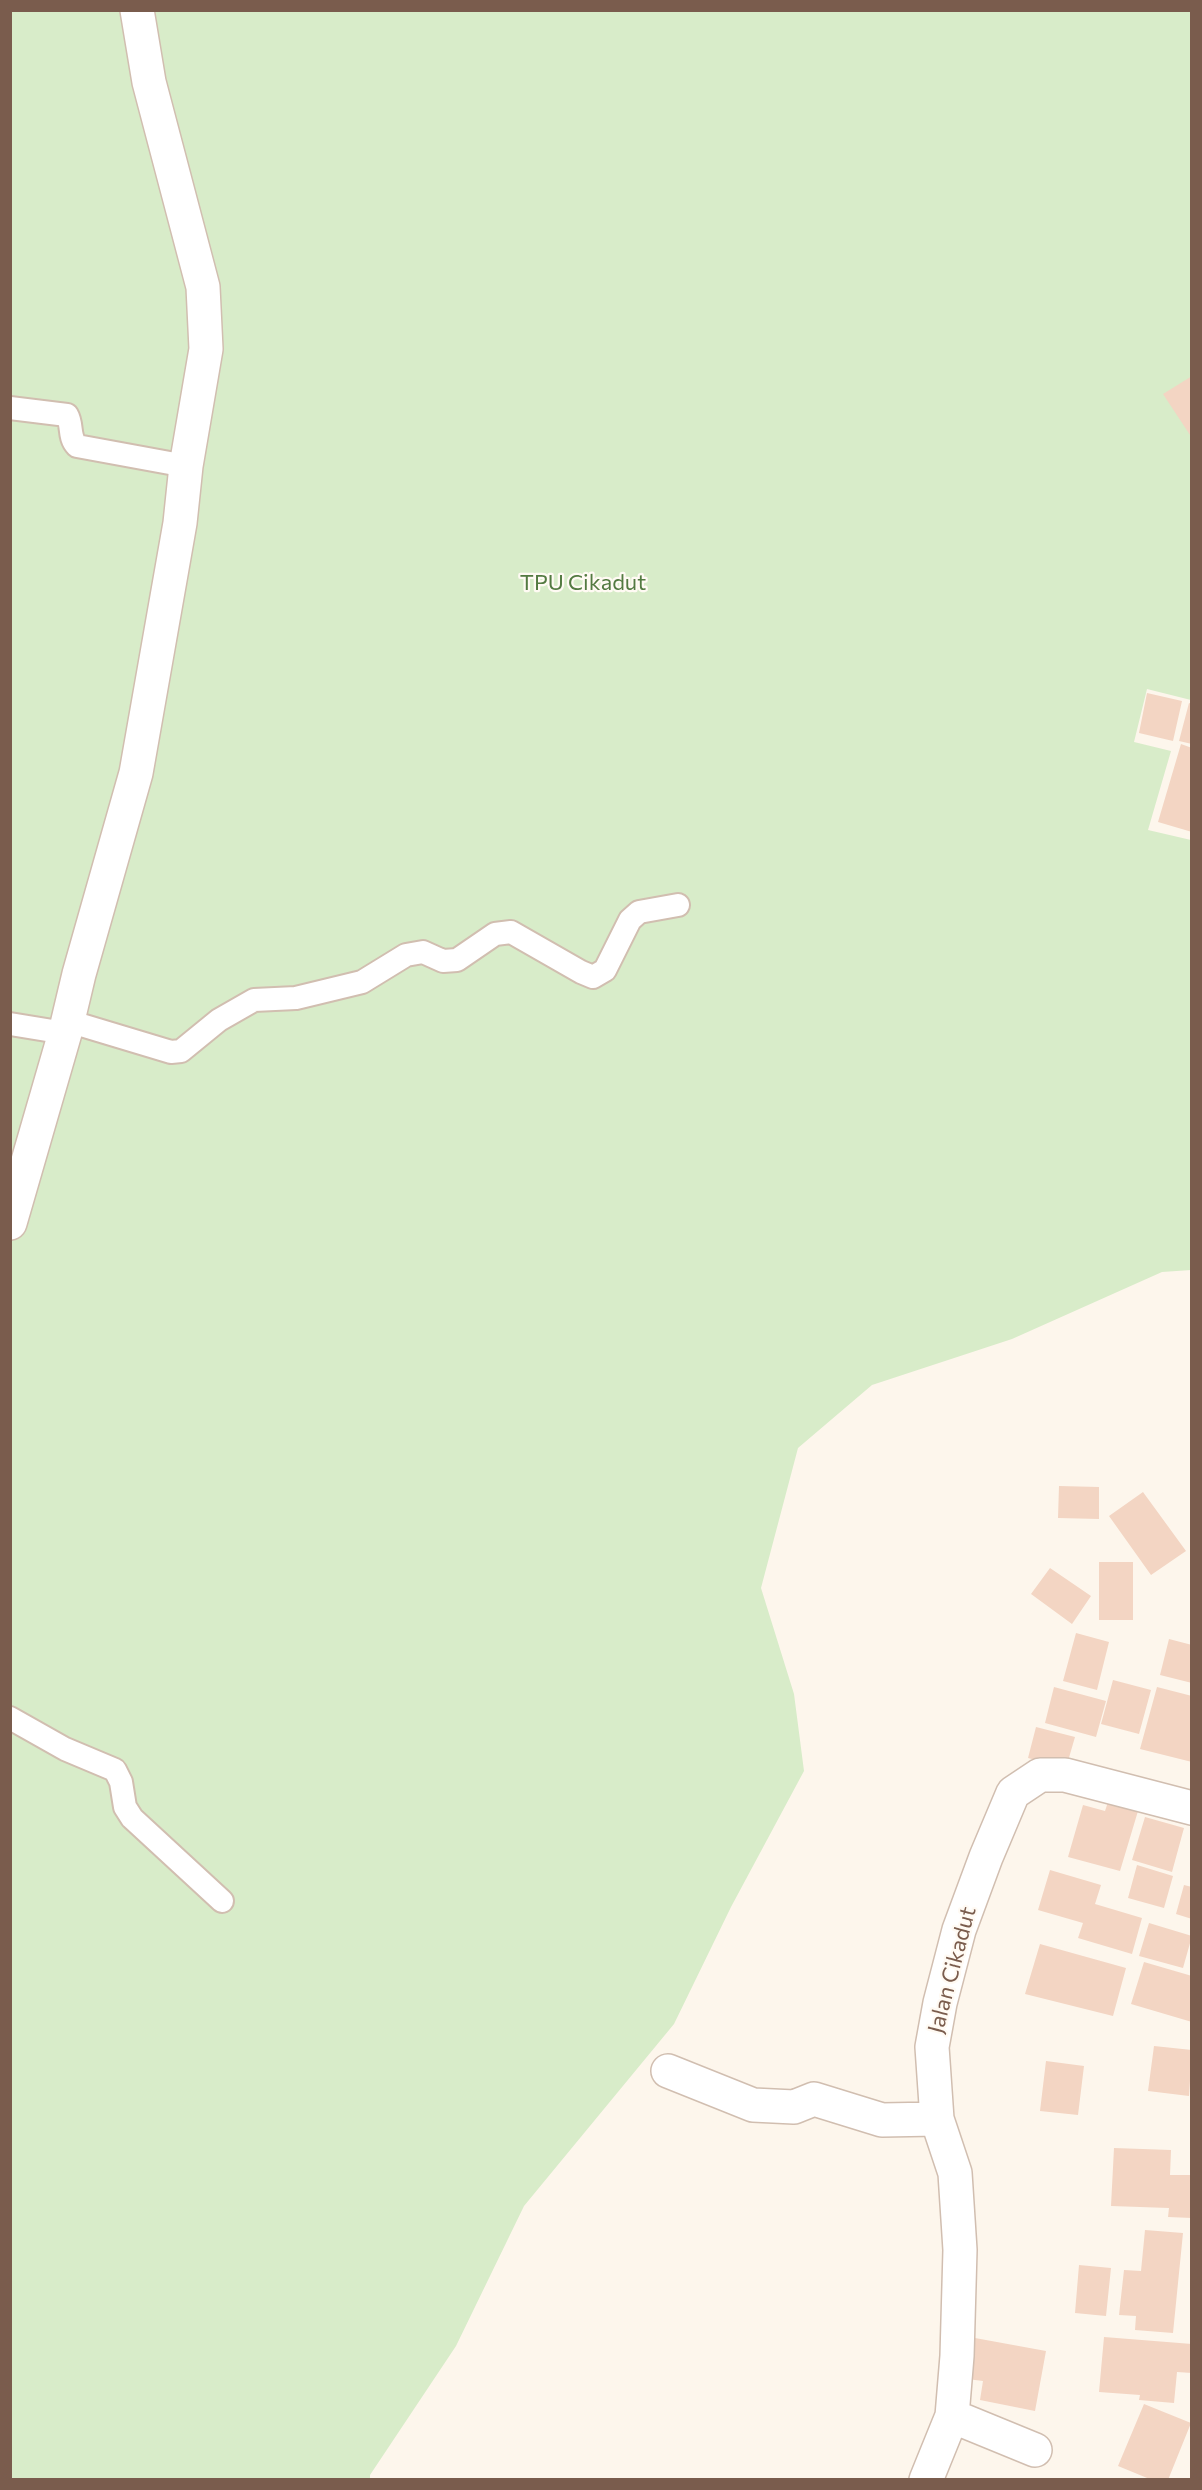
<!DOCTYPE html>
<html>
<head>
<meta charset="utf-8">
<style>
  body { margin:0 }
  #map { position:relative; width:1202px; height:2490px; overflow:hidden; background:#fdf6ec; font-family:Commissioner,sans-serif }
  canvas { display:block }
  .frame { position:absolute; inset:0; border:12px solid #7a5c4d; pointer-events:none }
</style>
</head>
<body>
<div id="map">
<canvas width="1202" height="2490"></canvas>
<div class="frame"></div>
</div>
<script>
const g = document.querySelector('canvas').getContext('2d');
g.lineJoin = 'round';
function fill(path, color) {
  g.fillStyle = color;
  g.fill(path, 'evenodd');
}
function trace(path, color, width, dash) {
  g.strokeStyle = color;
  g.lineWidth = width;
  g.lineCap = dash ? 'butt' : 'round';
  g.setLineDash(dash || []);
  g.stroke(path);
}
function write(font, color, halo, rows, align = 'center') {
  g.font = font + ' Commissioner,sans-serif';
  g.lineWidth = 4.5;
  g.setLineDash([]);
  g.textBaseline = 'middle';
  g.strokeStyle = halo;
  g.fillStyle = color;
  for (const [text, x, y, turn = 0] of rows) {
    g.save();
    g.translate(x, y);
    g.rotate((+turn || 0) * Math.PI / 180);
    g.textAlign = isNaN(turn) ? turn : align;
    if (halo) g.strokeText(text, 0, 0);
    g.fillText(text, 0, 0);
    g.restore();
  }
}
fill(new Path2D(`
  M11,11H1191V700L1147,689L1134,742L1171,751L1148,830L1191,840V1270L1162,1272L1012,1339L872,1385L798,1448L761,1588L794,1694L804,1771L731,1907L674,2024L524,2206L456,2346L370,2475V2479L11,2480Z`), '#d8ecc9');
fill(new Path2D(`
  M1192,376V438L1163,394Z
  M1147,693L1182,701L1173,741L1139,733Z
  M1189,703L1192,704V744L1179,741Z
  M1181,744L1192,748V832L1158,822Z
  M1059,1486L1099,1487V1519L1058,1518Z
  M1143,1492L1186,1551L1151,1575L1109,1516Z
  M1099,1562H1133V1620H1099Z
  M1050,1568L1091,1596L1072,1624L1031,1594Z
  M1076,1633L1109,1642L1097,1690L1063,1681Z
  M1169,1639L1192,1645V1683L1160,1675Z
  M1113,1680L1151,1690L1139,1734L1101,1724Z
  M1054,1687L1106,1701L1096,1737L1045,1723Z
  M1157,1687L1192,1696V1762L1140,1749Z
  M1036,1727L1075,1737L1066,1768L1028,1758Z
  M1108,1802L1138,1811L1120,1871L1068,1857L1083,1805L1105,1811Z
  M1145,1817L1184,1828L1172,1872L1132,1860Z
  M1137,1865L1173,1876L1164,1908L1128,1898Z
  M1050,1870L1101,1885L1095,1904L1142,1918L1132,1954L1078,1938L1083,1923L1038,1910Z
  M1184,1885L1192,1887V1919L1176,1914Z
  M1149,1923L1192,1936L1183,1968L1139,1956Z
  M1040,1944L1126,1968L1113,2016L1025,1994Z
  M1144,1962L1192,1976V2022L1131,2004Z
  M1154,2046L1192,2050L1189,2096L1148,2091Z
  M1046,2061L1084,2066L1078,2115L1040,2111Z
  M1114,2148L1171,2150L1170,2175H1192V2218L1168,2217L1169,2208L1111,2206Z
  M1145,2230L1183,2233L1173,2333L1135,2330L1136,2316L1119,2315L1124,2270L1141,2271Z
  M1079,2265L1111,2268L1106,2316L1075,2313Z
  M1104,2337L1192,2344V2373L1177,2372L1174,2403L1139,2400L1140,2395L1099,2392Z
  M975,2338L1046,2351L1035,2411L980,2400L983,2381L967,2379Z
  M1144,2404L1191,2423L1168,2480H1152L1118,2466Z`), '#f3d5c3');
const lane = new Path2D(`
  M10,408L67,415C73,425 68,437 77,446L186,466
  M68,1021L171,1052L181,1051L219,1020L254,1000L296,998L362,982L406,955L423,952L443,961L457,960L495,934L511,932L581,972L593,977L605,970L630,920L639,912L678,905
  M10,1024L65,1033
  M10,1718L65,1749L115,1770L121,1782L125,1807L132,1818L222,1901`);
const street = new Path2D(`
  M10,1223L65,1033L79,974L136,773L180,523L186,466L206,349L203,287L149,82L137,10
  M668,2071L753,2105L794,2107L814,2099L882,2120L937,2119
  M952,2416L1035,2450
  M926,2480L952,2416L957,2356L960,2250L955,2173L937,2119L932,2047L940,2003L959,1930L986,1857L1013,1793L1040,1775H1065L1192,1808`);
trace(lane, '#d1beb0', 26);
trace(street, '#d1beb0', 36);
trace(lane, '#fff', 22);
trace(street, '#fff', 33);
write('22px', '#537a41', '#fffaf3', [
  ["TPU Cikadut",583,583]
]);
write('22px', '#7a5c4d', '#fffaf3', [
  ["Jalan Cikadut",952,1970,-75]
]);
</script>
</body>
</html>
